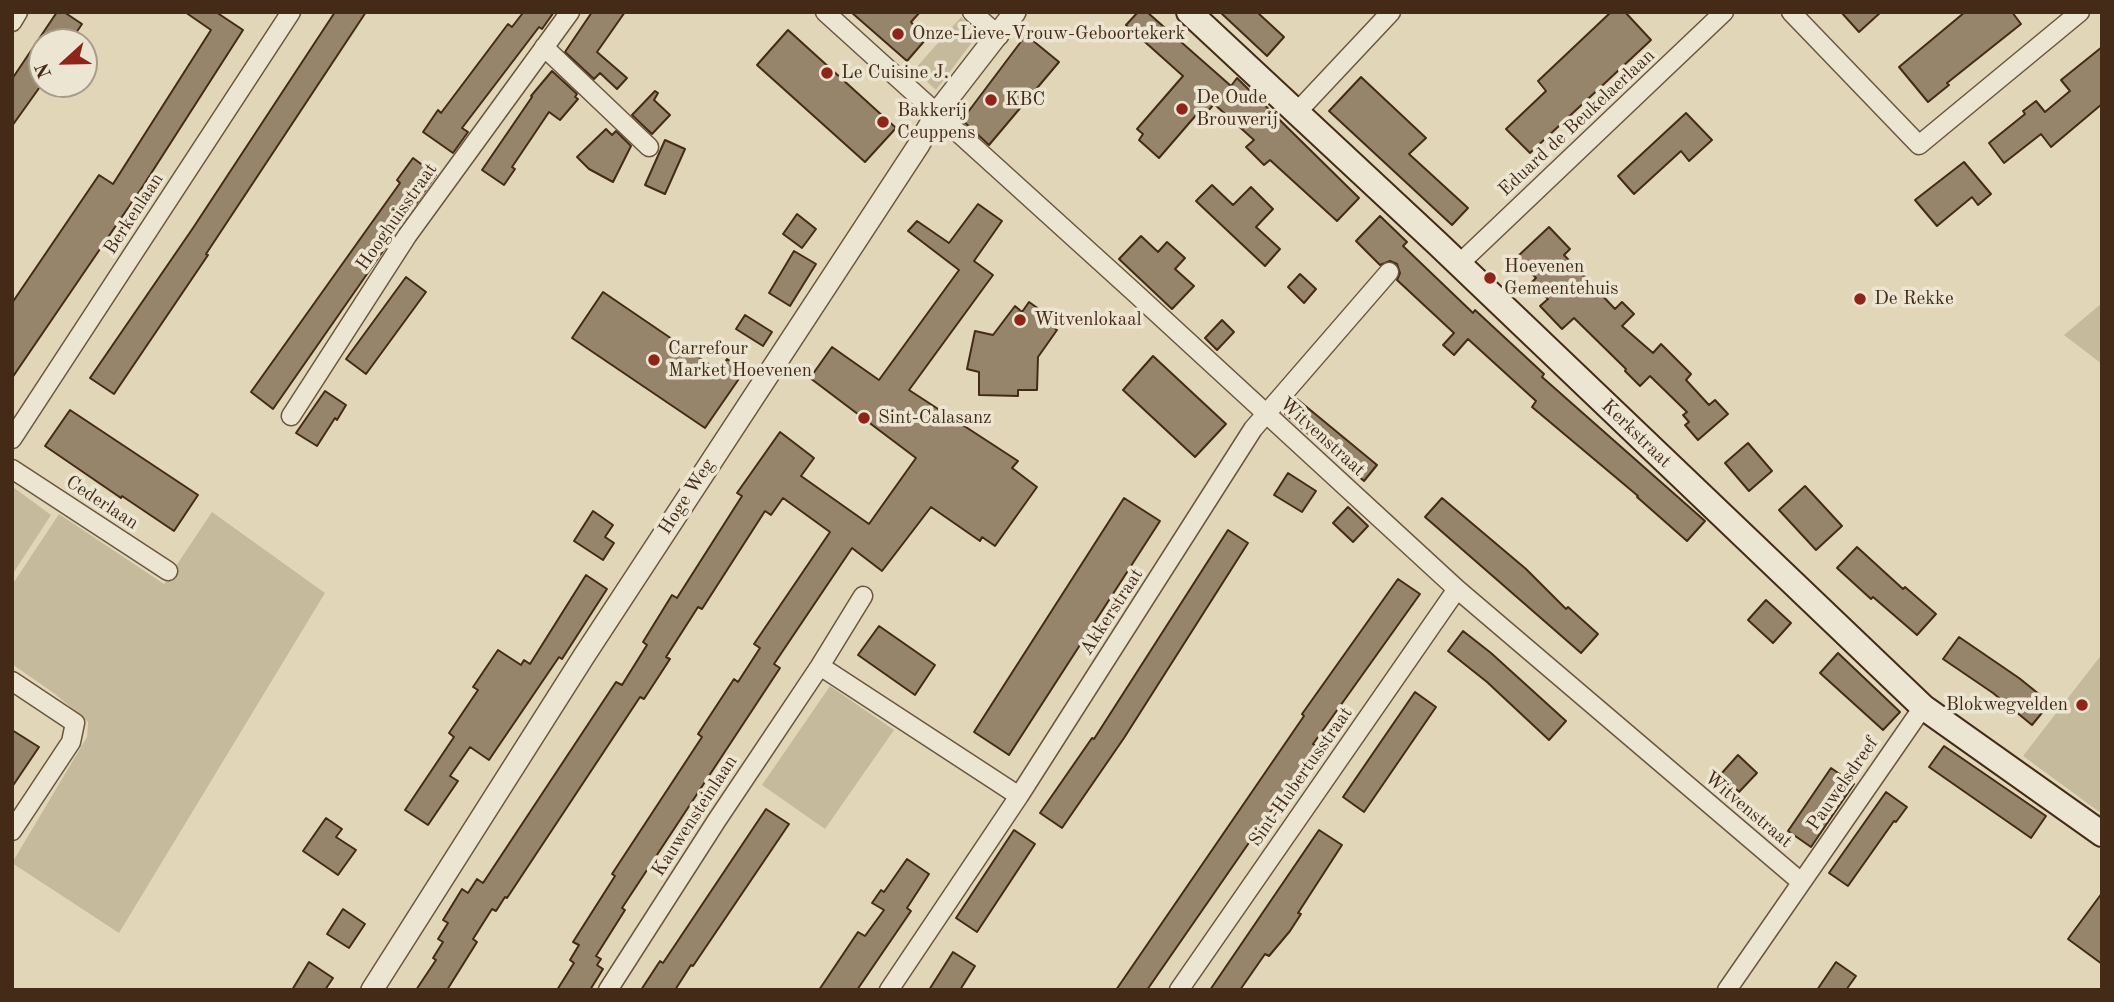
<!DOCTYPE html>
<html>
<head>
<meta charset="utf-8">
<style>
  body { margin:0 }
  #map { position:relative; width:2114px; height:1002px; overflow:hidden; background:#e1d7b8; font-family:"Old Standard TT",serif }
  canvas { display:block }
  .frame { position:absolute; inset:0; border:14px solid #442b17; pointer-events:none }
  .north { position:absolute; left:28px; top:28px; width:70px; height:70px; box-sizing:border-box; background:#ece5d1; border:2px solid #a99b87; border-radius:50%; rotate:248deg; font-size:19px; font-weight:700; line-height:28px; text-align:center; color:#442b17 }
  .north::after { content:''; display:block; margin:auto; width:24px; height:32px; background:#8f2418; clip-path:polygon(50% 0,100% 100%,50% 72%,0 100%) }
</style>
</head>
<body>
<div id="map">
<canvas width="2114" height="1002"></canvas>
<div class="frame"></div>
<div class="north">N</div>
</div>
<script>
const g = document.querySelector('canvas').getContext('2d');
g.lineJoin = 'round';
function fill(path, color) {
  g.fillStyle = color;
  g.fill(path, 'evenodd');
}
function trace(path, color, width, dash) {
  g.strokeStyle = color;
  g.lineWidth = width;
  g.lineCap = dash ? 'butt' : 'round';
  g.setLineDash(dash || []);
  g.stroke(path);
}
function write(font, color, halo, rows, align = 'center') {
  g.font = font + ' "Old Standard TT",serif';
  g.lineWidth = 7;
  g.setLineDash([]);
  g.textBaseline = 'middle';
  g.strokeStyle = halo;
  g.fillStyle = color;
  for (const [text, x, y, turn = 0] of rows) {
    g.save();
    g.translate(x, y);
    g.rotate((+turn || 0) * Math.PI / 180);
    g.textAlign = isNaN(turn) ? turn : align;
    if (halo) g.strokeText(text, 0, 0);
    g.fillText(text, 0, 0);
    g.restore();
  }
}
fill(new Path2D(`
  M961,17L976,31V37L936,90L914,70Z
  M2102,303V364L2064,335Z
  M13,487L51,515L12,575V488Z
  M212,512L325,593L119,933L12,863L87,737L88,722L55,694L12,664V585L59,514L164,584Z
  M2102,654V814L2023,756Z
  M830,686L894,730L825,829L762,785Z`), '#c6ba9d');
const building = new Path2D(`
  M57,12H64L82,24L70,42H42V84L12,126V79Z
  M185,12H216L243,30L143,186L12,378V303L99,175L113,184L211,30Z
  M335,12H366L206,254L208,255L114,394L90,378L193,228Z
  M519,12H554L542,29L539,27L462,128L468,132L453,153L423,132L438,110L441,113L508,24L512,27L522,14Z
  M592,12H625L597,52L627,78L617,89L600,73L594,79L565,52Z
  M851,12H920L911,22L926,39L907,61Z
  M1138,12H1147L1231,86L1237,78L1359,198L1337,221L1270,160L1264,165L1246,147L1254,140L1214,104L1202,118L1197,114L1159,158L1139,140L1143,134L1137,129L1183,76L1126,25Z
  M1220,12H1257L1284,37L1267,56Z
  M1611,12H1625L1651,40L1530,153L1506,129L1546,91L1538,81Z
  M1841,12H1881L1859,32Z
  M1965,12H2012L2021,24L1947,83L1949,85L1928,102L1899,67Z
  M788,30L896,128L865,162L757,65Z
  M1026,35L1059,62L989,145L962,120Z
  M2102,47V104L2051,147L2041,134L2004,163L1989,143L2025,114L2023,111L2036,101L2045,112L2070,91L2061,80Z
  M552,71L577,94L575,97L578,99L560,120L549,112L512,167L515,169L504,185L482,170L532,97L531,96Z
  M1361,77L1426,138L1409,154L1468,208L1452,225L1329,111Z
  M655,91L658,93L654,100L670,115L652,134L632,115Z
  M1686,113L1712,140L1689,161L1681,151L1634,194L1618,176Z
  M606,129L612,135L616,131L631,146L613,182L589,169L577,157Z
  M665,140L685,149L665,194L645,185Z
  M413,158L436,175L273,409L251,392L400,183L397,180Z
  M1964,162L1991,194L1978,205L1972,197L1937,226L1915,200Z
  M1212,185L1233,205L1251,187L1273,209L1256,227L1280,249L1265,266L1196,201Z
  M978,204L1002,221L974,261L993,275L909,390L1018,461L1012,468L1037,487L995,546L982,537L980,541L931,507L882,571L852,548L774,664L780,668L622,908L625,910L596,956L601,959L597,965L603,969L590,990H557L574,963L570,960L579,945L573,942L615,876L612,874L702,737L698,734L734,679L738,682L760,648L754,644L830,532L783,498L771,515L765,511L702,609L698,607L666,657L670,659L644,699L640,697L507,898L505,897L496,911L492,909L473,939L477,942L447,990H416L436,960L433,958L443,942L438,939L448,923L443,920L462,889L468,893L477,879L483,883L616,682L622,685L647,645L643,642L672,595L677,598L742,496L737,493L780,432L814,458L801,476L869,524L916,458L810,378L832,347L879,380L959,270L908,231L917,221L949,243Z
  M797,214L816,229L802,248L783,234Z
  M1380,216L1407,242L1403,246L1473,313L1475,310L1544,374L1542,377L1705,521L1687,541L1637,497L1638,496L1532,407L1536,401L1468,339L1454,355L1443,345L1454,333L1397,280L1400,273L1397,264L1390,261L1380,265L1356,241Z
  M1549,227L1570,249L1564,255L1615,309L1622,302L1634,314L1622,326L1653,353L1661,344L1691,374L1686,380L1709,405L1715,400L1728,414L1698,440L1685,425L1689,422L1683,415L1687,412L1650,376L1640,386L1625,371L1626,369L1574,318L1562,329L1540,306L1548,299L1532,282L1536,278L1517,257Z
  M1141,236L1158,252L1167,242L1185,258L1175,269L1194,286L1172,309L1119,259Z
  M794,251L816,264L790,306L769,293Z
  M1300,274L1316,289L1304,303L1288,287Z
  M406,277L426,292L366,374L346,359Z
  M603,292L719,371L727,359L745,370L705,428L572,338Z
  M1029,302L1046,314L1042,320L1057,330L1038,357L1037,390H1018V396L979,395V372L967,369L975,331L993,335L1015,306L1022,312Z
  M745,315L772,332L763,346L736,329Z
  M1222,320L1234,332L1217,350L1205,338Z
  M1153,356L1226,424L1195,457L1123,390Z
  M325,391L346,405L337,420L335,418L317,446L296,433Z
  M1297,399L1377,465L1364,481L1285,414Z
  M70,410L198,495L174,531L122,496L121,498L45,446Z
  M1748,443L1772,471L1749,491L1725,463Z
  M1288,473L1316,491L1302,512L1274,495Z
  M1805,486L1842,526L1816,550L1779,510Z
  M1124,498L1160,521L1009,755L974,732Z
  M1442,498L1526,569L1566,609L1568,607L1598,634L1581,653L1425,517Z
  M1348,507L1368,526L1353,542L1333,523Z
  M593,511L613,525L605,537L614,543L603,560L574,541Z
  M1228,530L1248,543L1124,738L1062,828L1040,813L1092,738L1094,739Z
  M1857,547L1903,589L1905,587L1936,614L1917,635L1873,597L1871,599L1837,568Z
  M586,575L607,589L562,659L559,657L489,760L470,747L450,776L458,781L428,825L405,810L454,737L449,733L478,690L473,687L498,650L521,665L524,660L530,664Z
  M1398,579L1420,594L1313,744L1316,746L1147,990H1116L1304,716L1302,714Z
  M1766,600L1791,623L1773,643L1748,620Z
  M879,626L935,665L915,695L858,655Z
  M1463,631L1491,653L1566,721L1549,740L1487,682L1448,651Z
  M1959,637L2019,678L2050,703L2032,725L1993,693L1943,659Z
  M1838,653L1900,712L1883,730L1820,673Z
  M1415,692L1436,707L1364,812L1343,797Z
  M12,730L39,747L12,787Z
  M1944,746L2046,816L2031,838L1929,767Z
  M1738,755L1757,773L1739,792L1721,774Z
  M1831,768L1854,784L1811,847L1788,831Z
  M1886,792L1907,807L1896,822L1894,821L1848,886L1829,873Z
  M766,809L789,824L693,966L691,965L675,990H641L660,961L663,963Z
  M326,818L342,829L336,837L356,850L338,875L303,851Z
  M1014,830L1035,844L977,932L956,918Z
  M1319,830L1342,845L1298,913L1301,914L1290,931L1269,956L1265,954L1240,990H1210Z
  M907,859L929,874L907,908L911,911L857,990H819L858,932L865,936L884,910L872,903L881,890L884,892Z
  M2102,893V964L2068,939Z
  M343,909L365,924L349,948L327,934Z
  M953,952L975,966L960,990H929Z
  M309,962L333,978L325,990H292Z
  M1836,962L1856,976L1846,990H1817Z`);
fill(building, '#96846b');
trace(building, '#442b17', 2);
const minor = new Path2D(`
  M825,12L1134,292L1457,589L1801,882
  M972,12L999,36
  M1791,12L1919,145L2080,12
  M12,22L18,12
  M544,47L649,147
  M1298,111L1391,12
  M1459,264L1724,12
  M291,416L407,236L570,12
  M12,439L291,12
  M12,469L168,571
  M820,666L863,596
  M12,681L75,723L71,742L12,831
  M608,990L717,820L820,666L1019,796
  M889,990L1019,796L1253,429L1389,272
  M1179,990L1457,589
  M1727,990L1923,707`);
const tertiary = new Path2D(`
  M372,990L584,656L918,146L936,114L1015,12`);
const secondary = new Path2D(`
  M1189,12L1437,243L1923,707L2102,834`);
trace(minor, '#6b563f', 21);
trace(tertiary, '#6b563f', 24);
trace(secondary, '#442b17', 28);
trace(minor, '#ece5d1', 18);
trace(tertiary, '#ece5d1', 21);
trace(secondary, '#ece5d1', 24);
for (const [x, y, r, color] of [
  [898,34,7,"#8f2418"],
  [827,73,7,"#8f2418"],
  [991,100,7,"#8f2418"],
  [1182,109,7,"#8f2418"],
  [883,122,7,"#8f2418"],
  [1490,278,7,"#8f2418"],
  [1860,299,7,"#8f2418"],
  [1020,320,7,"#8f2418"],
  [654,360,7,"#8f2418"],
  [864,418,7,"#8f2418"],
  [2082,705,7,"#8f2418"]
]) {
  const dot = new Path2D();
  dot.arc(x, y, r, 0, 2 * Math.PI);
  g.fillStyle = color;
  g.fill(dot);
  trace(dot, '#ece5d1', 2.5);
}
write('19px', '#442b17', '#ece5d1', [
  ["Onze-Lieve-Vrouw-Geboortekerk",912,34],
  ["Le Cuisine J.",841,73],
  ["De Oude",1196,98],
  ["Brouwerij",1196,120],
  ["KBC",1005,100],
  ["Bakkerij",897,111],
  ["Ceuppens",897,133],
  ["Hoevenen",1504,267],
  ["Gemeentehuis",1504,289],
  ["De Rekke",1874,299],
  ["Witvenlokaal",1034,320],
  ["Carrefour",668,349],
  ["Market Hoevenen",668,371],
  ["Sint-Calasanz",878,418],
  ["Blokwegvelden",2068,705,"right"]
], 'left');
write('19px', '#442b17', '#ece5d1', [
  ["Eduard de Beukelaerlaan",1577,123,-43],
  ["Berkenlaan",134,214,-57],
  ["Hooghuisstraat",397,217,-55],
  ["Kerkstraat",1636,434,44],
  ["Witvenstraat",1322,437,42],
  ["Hoge Weg",687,497,-57],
  ["Cederlaan",102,503,33],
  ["Akkerstraat",1112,612,-57],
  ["Sint-Hubertusstraat",1301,777,-55],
  ["Pauwelsdreef",1843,784,-55],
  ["Witvenstraat",1748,810,40],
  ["Kauwensteinlaan",695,816,-57]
]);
</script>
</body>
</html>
